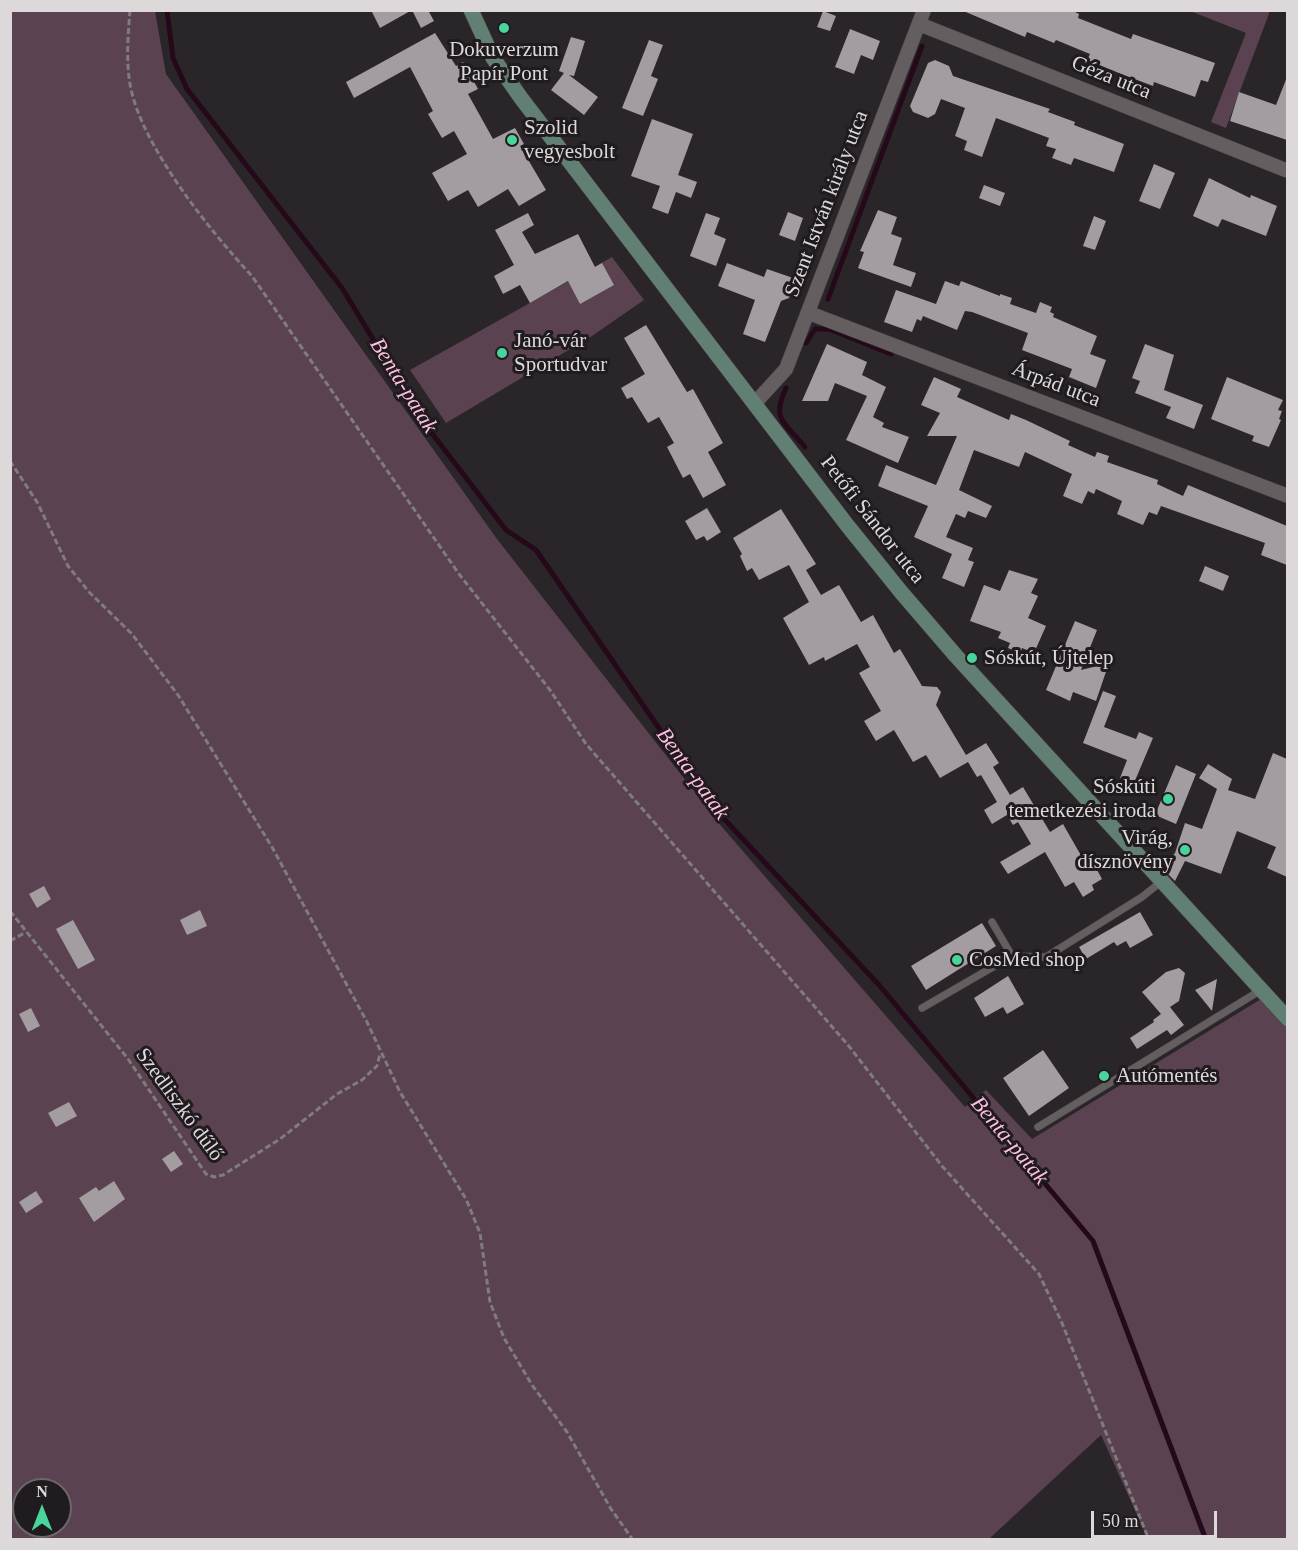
<!DOCTYPE html>
<html>
<head>
<meta charset="utf-8">
<style>
  body { margin:0 }
  #map { position:relative; width:1298px; height:1550px; overflow:hidden; background:#2a2528; font-family:"Times New Roman",serif }
  canvas { display:block }
  .frame { position:absolute; inset:0; border:12px solid #ddd9db; pointer-events:none }
  .north { position:absolute; left:12px; top:1478px; width:60px; height:60px; box-sizing:border-box; background:#201b1e; border:2px solid #6c676a; border-radius:50%; rotate:0deg; font-size:16px; font-weight:700; line-height:24px; text-align:center; color:#ddd9db }
  .north::after { content:''; display:block; margin:auto; width:21px; height:27px; background:#49d49c; clip-path:polygon(50% 0,100% 100%,50% 72%,0 100%) }
  .scale { position:absolute; left:1091px; top:1511px; width:126px; height:27px; box-sizing:border-box; border:3px solid #ddd9db; border-top:0; padding-left:8px; font-size:18px; line-height:21px; white-space:nowrap; color:#ddd9db; -webkit-text-stroke:4px #201b1e; paint-order:stroke }
</style>
</head>
<body>
<div id="map">
<canvas width="1298" height="1550"></canvas>
<div class="frame"></div>
<div class="north">N</div>
<div class="scale">50 m</div>
</div>
<script>
const g = document.querySelector('canvas').getContext('2d');
g.lineJoin = 'round';
function fill(path, color) {
  g.fillStyle = color;
  g.fill(path, 'evenodd');
}
function trace(path, color, width, dash) {
  g.strokeStyle = color;
  g.lineWidth = width;
  g.lineCap = dash ? 'butt' : 'round';
  g.setLineDash(dash || []);
  g.stroke(path);
}
function write(font, color, halo, rows, align = 'center') {
  g.font = font + ' "Times New Roman",serif';
  g.lineWidth = 6;
  g.setLineDash([]);
  g.textBaseline = 'middle';
  g.strokeStyle = halo;
  g.fillStyle = color;
  for (const [text, x, y, turn = 0] of rows) {
    g.save();
    g.translate(x, y);
    g.rotate((+turn || 0) * Math.PI / 180);
    g.textAlign = isNaN(turn) ? turn : align;
    if (halo) g.strokeText(text, 0, 0);
    g.fillText(text, 0, 0);
    g.restore();
  }
}
fill(new Path2D(`
  M11,11H155L166,74L497,539L722,827L965,1107L986,1090L1032,1139L1266,996L1287,1019V1539H1148L1101,1435L989,1539L11,1540ZM24,1490H60V1526H24Z
  M1190,11H1270L1226,128L1211,122L1246,33Z
  M612,257L644,300L592,336L446,423L410,370Z`), '#5a4250');
trace(new Path2D(`
  M167,10L173,58L187,89L342,288L424,423L506,530L536,550L714,808L879,985L1093,1241L1206,1540
  M828,299L922,46
  M806,343L815,329H829L891,354
  M786,388C771,420 784,422 805,447`), '#25091b', 5);
fill(new Path2D(`
  M371,10H412L380,28Z
  M412,10H428L434,21L421,28Z
  M961,10H1071L1079,14L1078,18L1131,39L1133,34L1215,63L1208,82L1201,80L1195,97L1154,82L1153,86L1124,75L1087,60L1090,54L1056,40L1054,43L1027,32L1025,37Z
  M823,11L836,16L830,31L817,27Z
  M850,29L880,41L873,60L861,55L854,74L835,67Z
  M435,33L456,66L463,62L478,89L468,94L493,139L515,128L524,144L520,146L546,190L519,206L508,189L478,207L468,190L448,201L432,173L467,154L454,131L442,138L428,114L433,111L410,67L354,98L346,82Z
  M571,37L585,41L574,76L569,75L598,97L584,115L551,90L564,73L559,71Z
  M649,40L663,45L651,76L658,79L643,116L622,108Z
  M935,60L949,66L953,76L1050,109L1048,112L1075,122L1074,125L1124,144L1114,172L1074,158L1071,165L1052,158L1056,149L1046,146L1049,138L996,118L982,157L964,150L967,141L955,136L965,108L941,99L935,114L928,118L913,112L910,106L928,63Z
  M1287,77V140L1230,121L1239,92L1276,105Z
  M652,119L693,134L678,175L697,182L691,198L676,192L668,214L652,208L660,186L631,176Z
  M1154,164L1175,173L1160,209L1139,201Z
  M1209,178L1250,198L1251,195L1277,206L1266,236L1222,219L1218,227L1193,216Z
  M984,185L1005,193L1000,206L979,198Z
  M878,210L897,217L891,234L902,238L893,265L916,273L911,287L858,268L864,252L860,251Z
  M788,212L803,218L795,241L779,235Z
  M528,213L534,225L522,232L535,254L578,234L595,267L602,263L614,285L580,304L568,281L530,303L520,285L503,294L494,276L514,265L495,230Z
  M706,213L720,218L714,234L726,239L716,266L690,256Z
  M1094,216L1106,221L1095,250L1083,246Z
  M727,263L764,277L767,269L796,279L789,298L781,301L765,342L743,334L755,300L718,286Z
  M945,281L959,286L961,281L1000,296V294L1012,298L1010,304L1036,313L1040,302L1052,307L1050,312L1054,314L1053,317L1097,336L1090,354L1106,360L1096,388L1069,377L1072,369L1022,350L1028,333L972,312L965,311L957,330L923,316L921,321L917,319L912,332L884,322L896,290L936,304Z
  M646,325L687,392L693,389L723,443L708,452L726,485L703,498L690,474L683,478L667,447L674,443L659,417L648,423L632,397L627,399L621,388L645,374L624,338Z
  M827,344L867,362L862,375L886,387L873,417L884,423L882,427L909,437L898,463L846,440L867,396L835,383L828,401H802Z
  M1145,344L1174,355L1164,390L1203,405L1194,429L1166,418L1171,407L1135,393L1140,381L1132,378Z
  M934,377L961,389L957,397L1009,420L1011,414L1026,420L1070,441L1068,445L1095,457L1097,452L1109,456L1107,462L1158,480L1157,484L1183,496L1188,485L1287,526V565L1261,555L1265,543L1161,506L1157,515L1149,512L1143,525L1117,514L1122,501L1096,489L1094,494L1088,491L1082,504L1063,496L1072,474L1025,452L1019,467L974,450L959,490L992,506L986,518L968,511L965,518L956,514L946,537L973,548L968,560L974,562L964,587L942,578L952,554L914,537L928,506L878,486L886,465L936,485L957,436H927L940,413L921,405Z
  M1227,377L1283,400L1278,410L1282,411L1279,419L1281,420L1269,447L1252,441L1254,436L1211,419Z
  M707,508L721,532L707,541L704,536L696,540L685,521Z
  M781,509L816,564L806,570L821,595L839,585L861,622L873,615L894,653L900,649L922,686L937,687L941,692L936,705L966,755L986,743L999,763L993,767L1010,795L1023,787L1050,832L1063,824L1083,859L1089,855L1102,879L1092,885L1094,890L1083,897L1074,882L1065,887L1045,852L1008,874L1000,862L1031,844L1018,822L1013,825L1007,815L992,824L984,810L997,802L981,775L977,777L968,762L940,778L926,755L913,762L894,730L876,741L864,721L881,711L859,673L870,667L857,644L825,661L824,657L809,665L783,618L809,602L789,565L759,580L752,568L747,571L740,556L742,554L733,538Z
  M1205,566L1229,576L1223,591L1199,581Z
  M1009,570L1038,579L1031,593L1038,596L1028,618L1046,626L1034,653L1022,648L1020,653L1008,648L1010,643L998,638L1001,632L970,621L984,585L1000,591Z
  M1075,621L1097,630L1081,670L1109,663L1096,701L1073,692L1070,701L1046,690Z
  M1103,691L1116,696L1104,727L1136,739L1139,732L1153,738L1134,783L1120,778L1127,760L1083,743Z
  M1273,753L1287,759V877L1267,868L1276,847L1237,831L1221,874L1185,861L1175,881L1168,874L1172,863L1169,860L1175,853L1185,823L1202,829L1217,789L1199,778L1208,764L1232,779L1228,790L1255,799Z
  M1176,765L1196,774L1176,824L1155,815Z
  M44,886L51,899L37,908L29,894Z
  M200,910L207,926L187,935L180,920Z
  M1140,912L1153,935L1130,948L1126,941L1117,946L1114,942L1086,959L1079,947Z
  M73,920L95,960L78,969L56,929Z
  M982,923L996,946L926,990L911,966Z
  M1179,968L1185,973L1179,1001L1170,1007L1184,1025L1171,1035L1167,1030L1137,1049L1130,1038L1154,1022L1153,1020L1161,1014L1142,992L1166,972Z
  M1008,976L1024,1004L1007,1014L1003,1007L985,1017L974,998Z
  M1217,979L1212,1011L1195,990Z
  M31,1008L40,1026L28,1032L19,1014Z
  M1043,1050L1069,1088L1029,1116L1003,1078Z
  M69,1102L77,1116L56,1127L48,1113Z
  M174,1151L183,1164L171,1172L162,1159Z
  M114,1181L125,1199L94,1222L79,1198L96,1187L99,1191Z
  M36,1191L43,1202L26,1213L19,1202Z`), '#a39ca0');
const service = new Path2D(`
  M992,922L1012,956
  M922,1008L1012,956L1046,957L1142,897L1162,881
  M1038,1127L1261,990`);
const minor = new Path2D(`
  M919,24L1288,171
  M809,313L1288,496
  M755,403L786,369L924,10`);
const secondary = new Path2D(`
  M471,10L493,58L521,98L847,525L901,592L956,656L1288,1019`);
trace(service, '#484345', 8);
trace(minor, '#484345', 15);
trace(secondary, '#484345', 16);
trace(new Path2D(`
  M130,10C128,35 126,60 130,84C140,144 210,231 252,276L459,574L550,690L586,744L848,1045L942,1166L1039,1274L1062,1323L1149,1540
  M10,461L37,502L68,566L89,592L132,634L178,695L272,847L367,1022L400,1092L466,1199L480,1233L490,1302L504,1338L532,1385L567,1432L611,1509L633,1540
  M10,911L128,1059L206,1174L214,1177L223,1175L280,1139L337,1094L362,1080L377,1066L380,1054
  M10,941L26,932`), '#807b7e', 3, [6, 3]);
trace(service, '#645e61', 7);
trace(minor, '#645e61', 14);
trace(secondary, '#627f73', 15);
for (const [x, y, r, color] of [
  [504,28,6,"#49d49c"],
  [512,140,6,"#49d49c"],
  [502,353,6,"#49d49c"],
  [972,658,6,"#49d49c"],
  [1168,799,6,"#49d49c"],
  [1185,850,6,"#49d49c"],
  [957,960,6,"#49d49c"],
  [1104,1076,6,"#49d49c"]
]) {
  const dot = new Path2D();
  dot.arc(x, y, r, 0, 2 * Math.PI);
  g.fillStyle = color;
  g.fill(dot);
  trace(dot, '#201b1e', 2);
}
write('21px', '#ddd9db', '#201b1e', [
  ["Dokuverzum",504,50,"center"],
  ["Papír Pont",504,74,"center"],
  ["Szolid",524,128],
  ["vegyesbolt",524,152],
  ["Janó-vár",514,341],
  ["Sportudvar",514,365],
  ["Sóskút, Újtelep",984,658],
  ["Sóskúti",1156,787,"right"],
  ["temetkezési iroda",1156,811,"right"],
  ["Virág,",1173,838,"right"],
  ["dísznövény",1173,862,"right"],
  ["CosMed shop",969,960],
  ["Autómentés",1116,1076]
], 'left');
write('21px', '#ddd9db', '#201b1e', [
  ["Géza utca",1111,78,22],
  ["Szent István király utca",827,204,-69],
  ["Árpád utca",1056,385,21],
  ["Petőfi Sándor utca",872,520,52],
  ["Szedliszkó dűlő",179,1105,54]
]);
write('italic 22px', '#febfe2', '#201b1e', [
  ["Benta-patak",403,386,58],
  ["Benta-patak",692,774,54],
  ["Benta-patak",1009,1141,50]
]);
</script>
</body>
</html>
